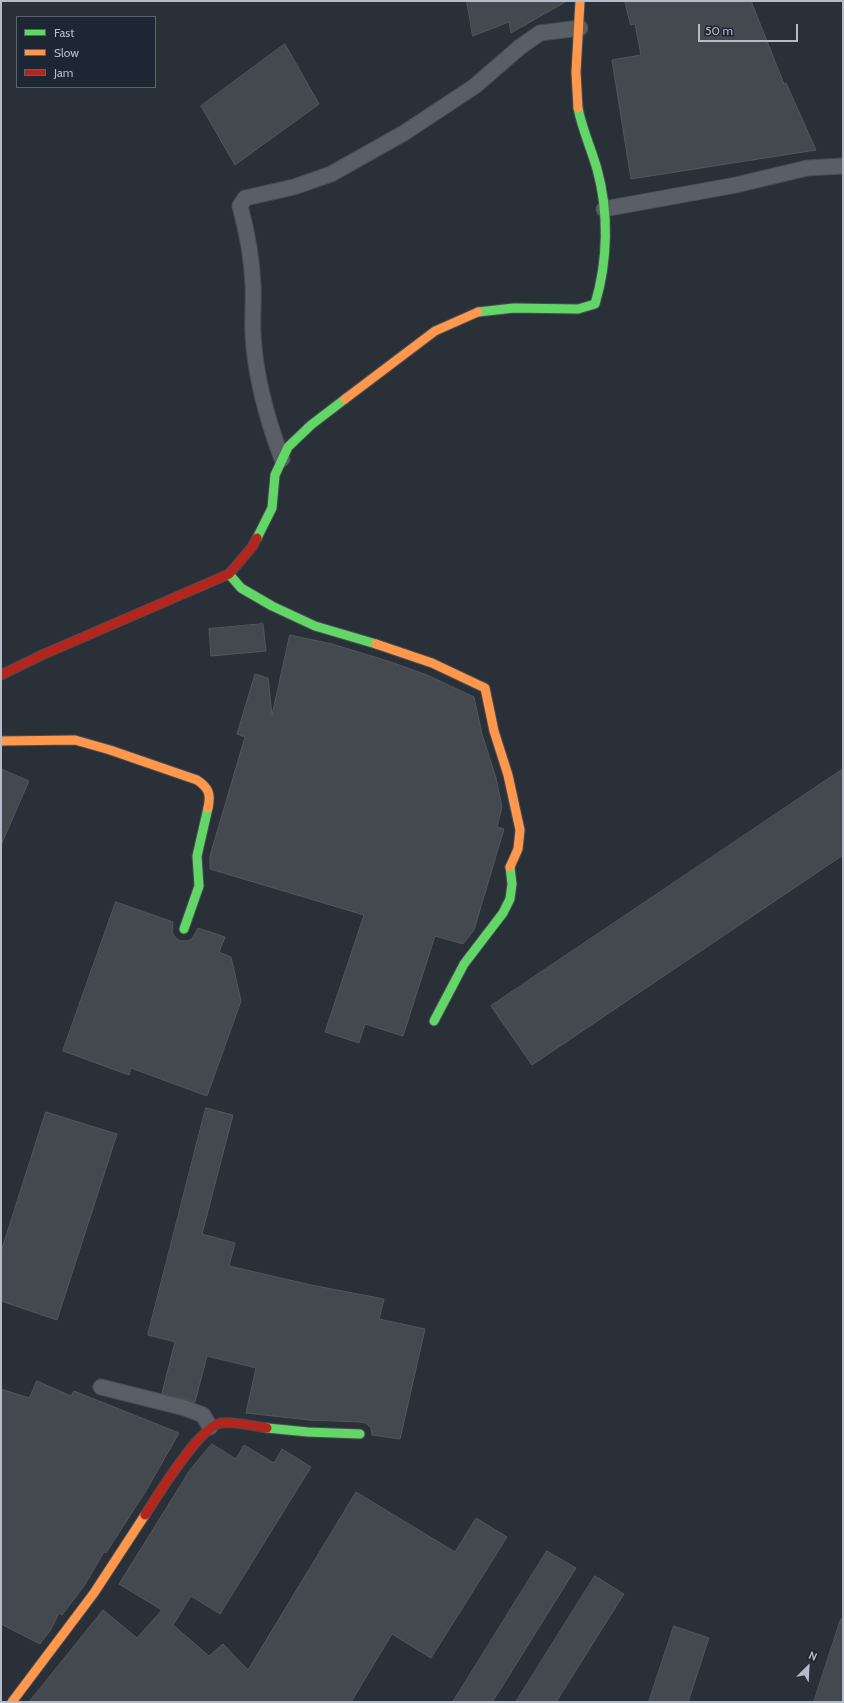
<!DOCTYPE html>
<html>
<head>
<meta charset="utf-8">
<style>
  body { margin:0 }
  #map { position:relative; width:844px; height:1703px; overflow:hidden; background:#2a3038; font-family:Cabin,sans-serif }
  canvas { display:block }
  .frame { position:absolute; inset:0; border:2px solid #b4bcc9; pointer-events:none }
  .legend { position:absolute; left:16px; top:16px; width:140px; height:72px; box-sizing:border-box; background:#1d2633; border:1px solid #59626f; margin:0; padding:5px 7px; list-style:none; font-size:12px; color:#b4bcc9 }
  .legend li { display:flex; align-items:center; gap:8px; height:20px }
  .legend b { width:20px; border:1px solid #59626f }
  .north { position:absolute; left:788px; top:1647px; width:40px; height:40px; -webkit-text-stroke:3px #1d2633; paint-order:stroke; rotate:24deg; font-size:11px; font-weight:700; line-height:16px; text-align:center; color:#b4bcc9 }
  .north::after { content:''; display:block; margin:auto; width:14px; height:18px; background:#b4bcc9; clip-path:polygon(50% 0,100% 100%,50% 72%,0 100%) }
  .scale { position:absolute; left:698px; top:24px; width:100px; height:18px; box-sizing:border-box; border:2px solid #b4bcc9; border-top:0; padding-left:5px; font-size:12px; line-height:14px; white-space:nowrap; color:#b4bcc9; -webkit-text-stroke:3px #1d2633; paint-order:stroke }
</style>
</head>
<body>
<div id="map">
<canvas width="844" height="1703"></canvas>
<div class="frame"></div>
<ul class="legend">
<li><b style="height:5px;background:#63d668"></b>Fast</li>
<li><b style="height:5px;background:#ff974d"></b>Slow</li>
<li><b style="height:5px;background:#b3261e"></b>Jam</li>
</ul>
<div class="north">N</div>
<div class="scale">50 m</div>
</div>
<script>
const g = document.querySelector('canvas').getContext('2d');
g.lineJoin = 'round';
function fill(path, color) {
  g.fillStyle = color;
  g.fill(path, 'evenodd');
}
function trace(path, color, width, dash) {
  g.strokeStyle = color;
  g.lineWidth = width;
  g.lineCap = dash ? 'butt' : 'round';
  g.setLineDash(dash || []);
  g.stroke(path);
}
const building = new Path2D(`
  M467,1H567L511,33L509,22L473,36Z
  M625,1H751L784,84L786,83L816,150L631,179L612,60L641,55L635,24L631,25Z
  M285,44L319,104L235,165L201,106Z
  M263,624L266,651L211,656L209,629Z
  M290,635L332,644L388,661L427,675L474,697L482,734L496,778L502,807L497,827L504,829L474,930L463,944L435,936L403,1036L365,1024L359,1043L325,1032L364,915L210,869V856L245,737L237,734L255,674L268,678L272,715Z
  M1,769L29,781L1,845Z
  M843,769V855L532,1065L491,1006Z
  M116,902L173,922L172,932L175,937L180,941H187L192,939L198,928L225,937L219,952L231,957L241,1001L207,1096L131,1068L129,1075L63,1051Z
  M206,1108L233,1115L202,1234L235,1243L229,1266L311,1285L384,1299L379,1319L425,1329L400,1439L372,1435L371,1428L366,1423L360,1422L309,1420L246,1413L256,1368L207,1356L195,1402L162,1393L175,1342L148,1335Z
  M46,1112L117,1134L57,1320L1,1301V1252Z
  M37,1381L71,1396L74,1391L179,1433L147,1489L106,1553L104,1552L84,1586L62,1615L59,1613L51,1629L40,1644L1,1624V1389L29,1398Z
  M212,1444L236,1459L244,1445L274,1463L282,1449L311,1467L220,1614L191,1596L173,1625L209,1656L223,1644L248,1670L356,1492L455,1552L476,1518L507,1537L431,1658L392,1634L351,1702H29L103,1610L137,1638L162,1610L119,1584L190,1470Z
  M547,1551L576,1568L500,1690L492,1702H453Z
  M595,1576L624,1594L556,1702H516Z
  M841,1619H843V1702H814Z
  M674,1626L709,1638L688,1702H649Z`);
fill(building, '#444950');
trace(building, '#52575f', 1);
const street = new Path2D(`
  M604,209L736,185L807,168L843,166
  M282,459C267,419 255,377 253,334C252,318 254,301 253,285C252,259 247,232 240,206L245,198L294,187L331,174L404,133L475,86L520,47L540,33L580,28
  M101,1387L185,1408L203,1415L210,1427`);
const fast = new Path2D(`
  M478,312L514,308L578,309L595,304C608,261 609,212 597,169C591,148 582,129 578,108
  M257,538L272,508L275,475L288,447L311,425L345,399
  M229,574L241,588L272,606L315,626L376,644
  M184,929L199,886L197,856L208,808
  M434,1021L464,964L503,913L510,899L512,884L510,867
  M267,1428L308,1432L360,1434`);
const slow = new Path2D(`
  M578,108L576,72L580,1
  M345,399L435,331L478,312
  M376,644L432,663L485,688L494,731L508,775L520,830L518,849L510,867
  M1,741L75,740L110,750L197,780C209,788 211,794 208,808
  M12,1702L94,1593L145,1515`);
const jam = new Path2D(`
  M1,675L42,655L229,574L252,547L257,538
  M145,1515C158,1495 199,1427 221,1423C231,1421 255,1426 267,1428`);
trace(street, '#484c53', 17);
trace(fast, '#484c53', 11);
trace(slow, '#484c53', 11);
trace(jam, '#484c53', 11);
trace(street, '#5a5e66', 15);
trace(fast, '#63d668', 9);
trace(slow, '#ff974d', 9);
trace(jam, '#b3261e', 9);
</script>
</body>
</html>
